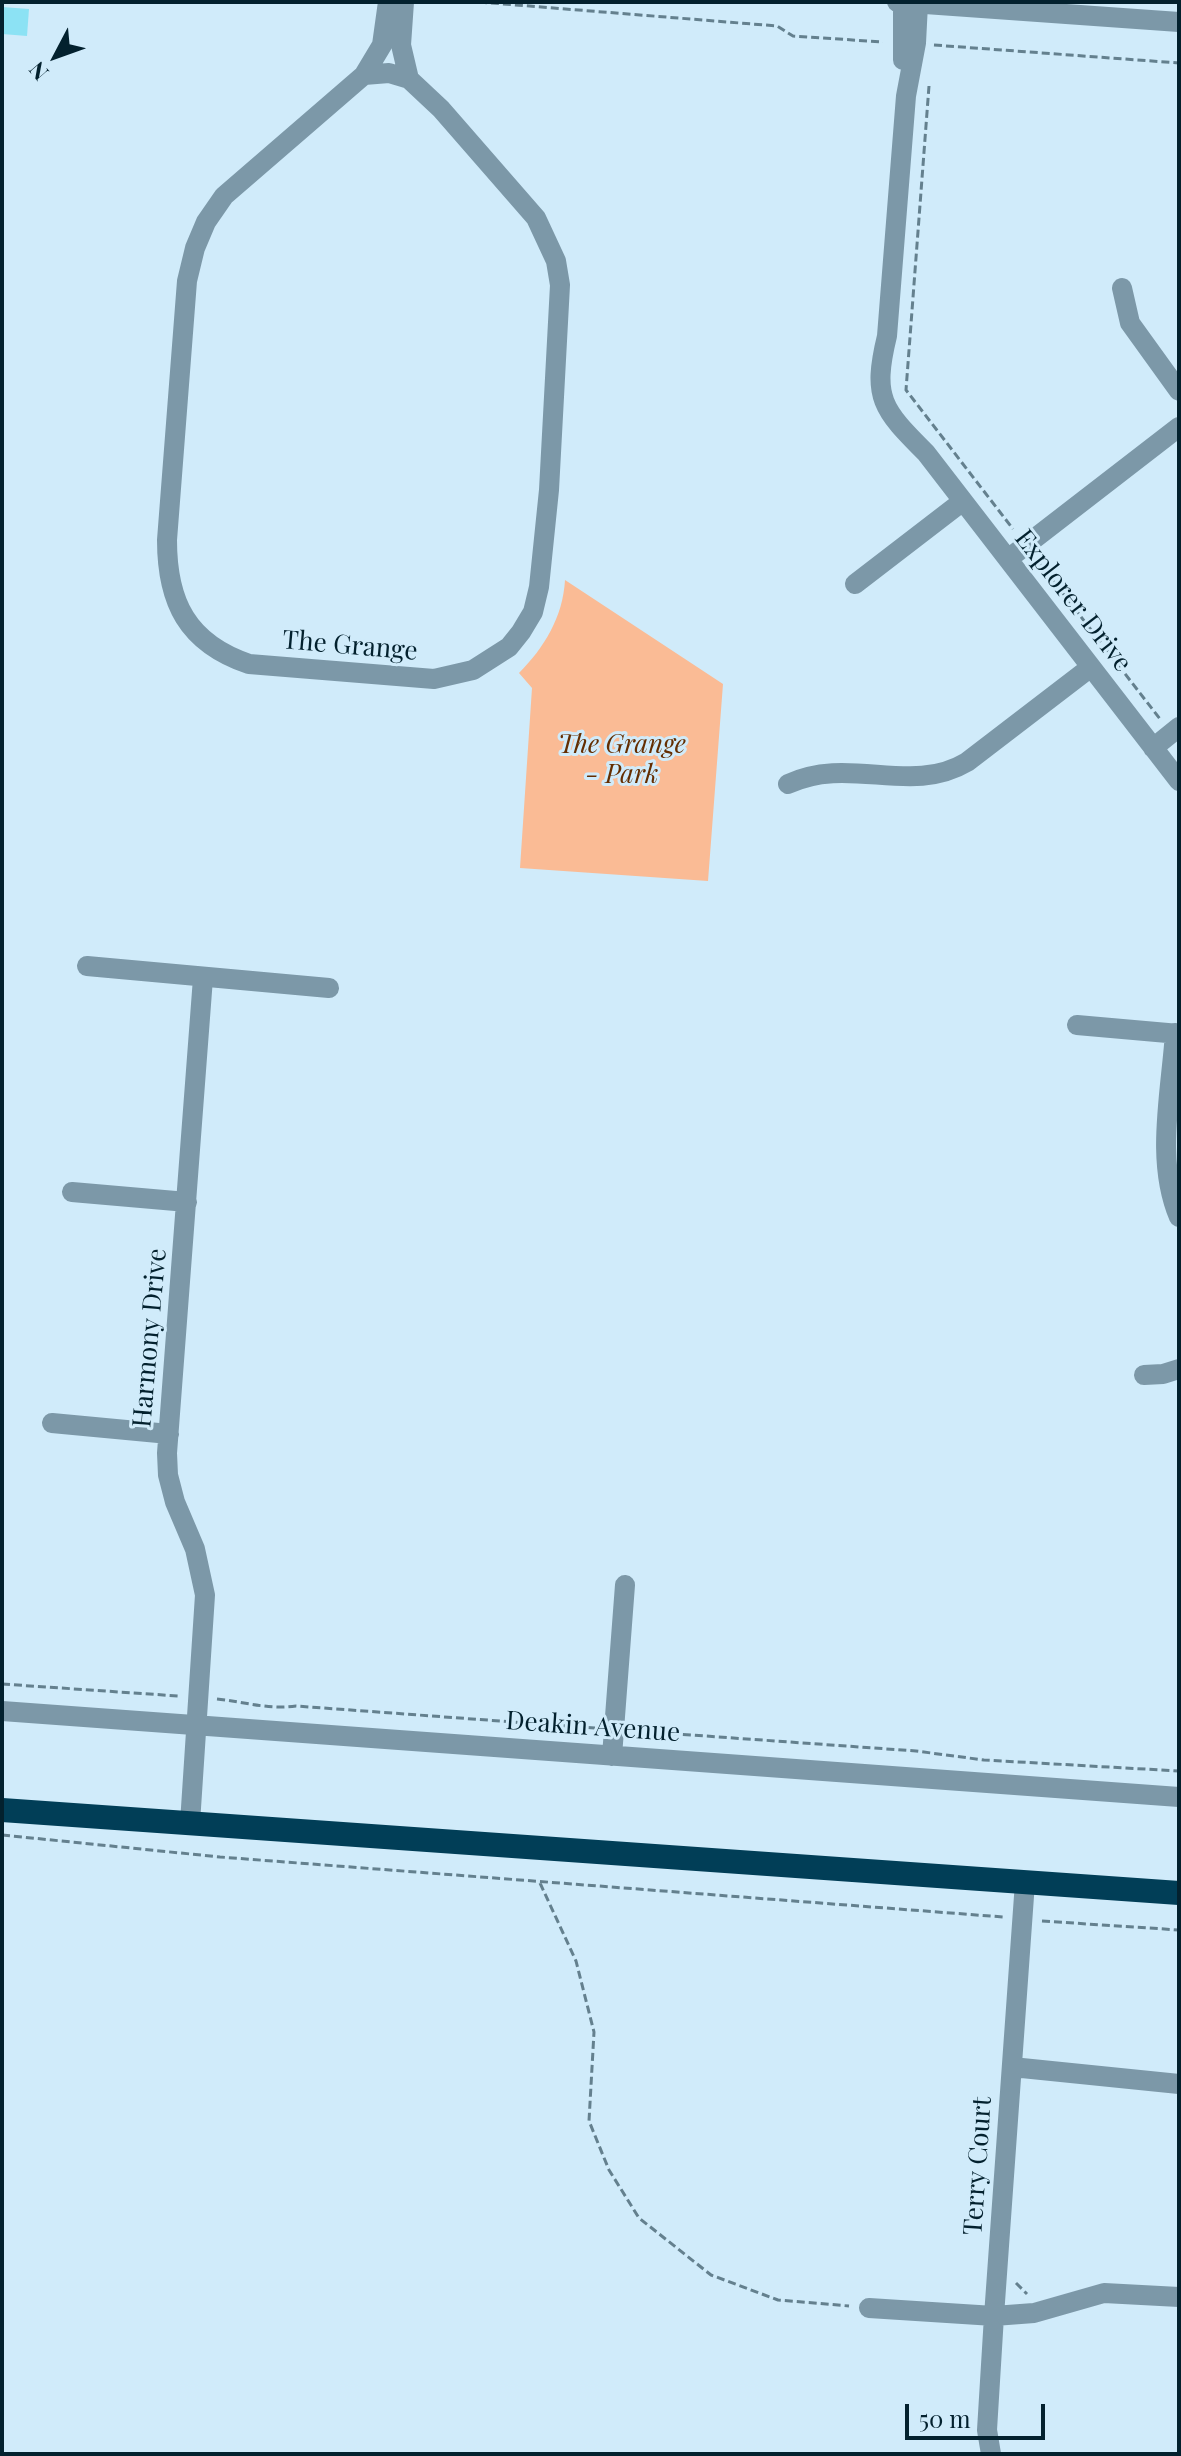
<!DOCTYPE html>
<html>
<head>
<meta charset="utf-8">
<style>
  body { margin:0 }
  #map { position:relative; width:1181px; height:2456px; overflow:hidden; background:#d0ebfa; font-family:"Playfair Display",serif }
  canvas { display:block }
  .frame { position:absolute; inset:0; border:4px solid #03212e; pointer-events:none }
  .north { position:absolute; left:16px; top:16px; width:80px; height:80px; -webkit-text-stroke:6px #d0ebfa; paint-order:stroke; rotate:229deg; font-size:22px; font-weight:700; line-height:32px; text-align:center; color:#03212e }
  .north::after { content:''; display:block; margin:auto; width:28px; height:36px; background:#03212e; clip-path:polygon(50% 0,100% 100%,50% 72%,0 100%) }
  .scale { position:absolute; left:905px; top:2404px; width:140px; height:36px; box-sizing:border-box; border:4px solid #03212e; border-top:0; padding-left:10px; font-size:24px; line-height:28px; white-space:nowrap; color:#03212e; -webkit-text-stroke:6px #d0ebfa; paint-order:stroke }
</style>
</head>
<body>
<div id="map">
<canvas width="1181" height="2456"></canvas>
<div class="frame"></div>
<div class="north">N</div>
<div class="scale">50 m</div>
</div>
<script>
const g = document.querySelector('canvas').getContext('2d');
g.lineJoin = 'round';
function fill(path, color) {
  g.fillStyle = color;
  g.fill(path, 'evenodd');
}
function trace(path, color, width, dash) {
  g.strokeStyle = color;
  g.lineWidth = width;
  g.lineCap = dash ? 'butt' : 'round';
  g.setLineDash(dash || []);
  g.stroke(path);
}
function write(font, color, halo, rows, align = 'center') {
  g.font = font + ' "Playfair Display",serif';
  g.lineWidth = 6;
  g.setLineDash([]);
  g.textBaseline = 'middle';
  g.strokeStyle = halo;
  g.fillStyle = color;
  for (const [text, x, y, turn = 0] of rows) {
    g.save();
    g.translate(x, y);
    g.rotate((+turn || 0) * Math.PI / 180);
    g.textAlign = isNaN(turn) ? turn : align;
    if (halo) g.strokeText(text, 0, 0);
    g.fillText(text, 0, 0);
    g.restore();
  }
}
fill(new Path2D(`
  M565,580L723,684L708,881L520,868L532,688L519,673C544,648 563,617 565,580Z`), '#fabb95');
fill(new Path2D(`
  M2,7L29,9L27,36L2,34Z`), '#8ce2f4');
trace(new Path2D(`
  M479,2L777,26L793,36L883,42
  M934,45L1179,63
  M929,86L906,390L1013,529
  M1037,560L1160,719
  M2,1684L178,1696
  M217,1699C245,1702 269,1710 296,1706L595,1728
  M635,1731L916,1751L984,1760L1179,1771
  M2,1835L220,1857L1003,1917
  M540,1883L576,1961L594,2032L589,2121L609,2170L639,2218L711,2275L778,2300L849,2306
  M1042,1921L1179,1930
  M1016,2283L1027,2294`), '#64808e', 3, [8, 4]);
trace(new Path2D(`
  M388,2L382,45L364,75L224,196L206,222L195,248L187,281L167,540C167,602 187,643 249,664L434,679L473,670L509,647L521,632L533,612L539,587L549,490L560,285L556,261L536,218L441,109L409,79L401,45L404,2
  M897,2L1179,22
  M918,4L916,43L906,96L887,336C872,398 882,409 926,453L1179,781
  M903,60V2
  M364,75L389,73L409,79
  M1122,288L1130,323L1179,391
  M1008,559L1179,427
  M855,584L963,501
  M1153,748L1179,727
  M788,784C850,755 910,796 967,762L1091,667
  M87,966L329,988
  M1077,1025L1179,1034
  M1175,1033C1171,1093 1155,1161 1179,1217
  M72,1192L187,1202
  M1144,1375L1163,1374L1179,1369
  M52,1423L169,1434
  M2,1711L1179,1797
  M612,1756L625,1585
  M190,1823L205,1595L195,1549L175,1502L168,1475L167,1453L203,978
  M1012,2067L1179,2084
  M869,2308L994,2316L1034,2313L1104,2293L1179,2297
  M991,2454L987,2430L994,2316L1025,1882`), '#7c98a8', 20);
trace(new Path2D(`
  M2,1810L1179,1893`), '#013e57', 24);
write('26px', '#03212e', '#d0ebfa', [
  ["Explorer Drive",1073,601,52],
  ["The Grange",350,646,5],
  ["Harmony Drive",150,1338,-85],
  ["Deakin Avenue",593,1727,4],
  ["Terry Court",978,2166,-86]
]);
write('italic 26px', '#642e01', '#d0ebfa', [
  ["The Grange",622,745],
  ["- Park",622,775]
]);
</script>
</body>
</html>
